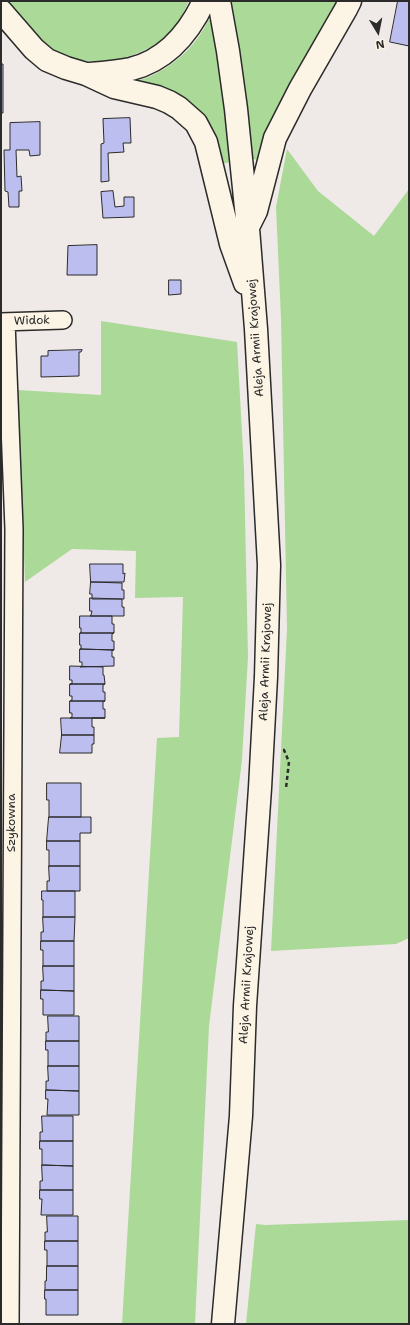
<!DOCTYPE html>
<html>
<head>
<meta charset="utf-8">
<style>
  body { margin:0 }
  #map { position:relative; width:410px; height:1325px; overflow:hidden; background:#efeae7; font-family:"Shantell Sans",sans-serif }
  canvas { display:block }
  .frame { position:absolute; inset:0; border:2px solid #2b2b2b; pointer-events:none }
  .north { position:absolute; left:358px; top:12px; width:40px; height:40px; -webkit-text-stroke:3px #fcf5e5; paint-order:stroke; rotate:170deg; font-size:11px; font-weight:700; line-height:16px; text-align:center; color:#2b2b2b }
  .north::after { content:''; display:block; margin:auto; width:14px; height:18px; background:#2b2b2b; clip-path:polygon(50% 0,100% 100%,50% 72%,0 100%) }
</style>
</head>
<body>
<div id="map">
<canvas width="410" height="1325"></canvas>
<div class="frame"></div>
<div class="north">N</div>
</div>
<script>
const g = document.querySelector('canvas').getContext('2d');
g.lineJoin = 'round';
function fill(path, color) {
  g.fillStyle = color;
  g.fill(path, 'evenodd');
}
function trace(path, color, width, dash) {
  g.strokeStyle = color;
  g.lineWidth = width;
  g.lineCap = dash ? 'butt' : 'round';
  g.setLineDash(dash || []);
  g.stroke(path);
}
function write(font, color, halo, rows, align = 'center') {
  g.font = font + ' "Shantell Sans",sans-serif';
  g.lineWidth = 3;
  g.setLineDash([]);
  g.textBaseline = 'middle';
  g.strokeStyle = halo;
  g.fillStyle = color;
  for (const [text, x, y, turn = 0] of rows) {
    g.save();
    g.translate(x, y);
    g.rotate((+turn || 0) * Math.PI / 180);
    g.textAlign = isNaN(turn) ? turn : align;
    if (halo) g.strokeText(text, 0, 0);
    g.fillText(text, 0, 0);
    g.restore();
  }
}
fill(new Path2D(`
  M7,1H189C186,6 184,13 181,18C156,59 90,75 50,48C32,36 20,17 7,1Z
  M229,1H341L262,160L252,159L245,87Z
  M208,20H210L212,22L223,92L231,162L221,164L217,150L139,84L140,80C145,78 152,76 157,73C178,62 199,42 208,20Z
  M287,149L318,191L374,236L409,189V938L396,944L271,951L287,629L281,319L276,207Z
  M101,321L237,342L244,469L248,657L242,760L209,1026L195,1324H122L157,738L179,737L183,597L135,598L136,551L72,549L25,582L18,390L101,395Z
  M409,1220V1324H246L256,1224L265,1225Z`), '#abd998');
const building = new Path2D(`
  M398,1H409V46L390,42Z
  M1,64H3V113H1Z
  M130,118L131,143H123L124,152L108,153L109,181L101,182V144L104,143L103,119Z
  M40,122V155L30,156L29,150H16L17,177L21,176L22,191H19V207H9L8,192L5,191L4,150H10V123Z
  M113,191L115,207L124,206V197H134V217L103,218L101,192Z
  M97,245V275H67L68,246Z
  M169,280H181V294L169,295Z
  M82,350L81,352H79V376L41,377V356H48V351Z
  M90,564H123V574L125,573L124,582H91Z
  M91,582L122,583V590H124V599H92V594H90Z
  M90,598L122,599V607H124V616H90L91,615L92,611H90Z
  M80,616H112V624H114V633H80L81,632V628H80Z
  M80,633H114L112,634V641H114V650L80,649H81V645H80Z
  M80,649L114,650H112V657H114V666L80,667L82,666V662H80Z
  M70,666L103,667V675H104L105,684H70H72V680H70Z
  M70,684H105L103,685V692H105V701H70L72,700V696H70Z
  M70,701H105L103,702V709H105V718H70L72,717V713H70Z
  M61,718H105H92V727H94V735H62Z
  M62,735H94V744H92V753H60Z
  M47,783H81V817H49V800H47Z
  M49,817H91V833H80V841H47Z
  M47,841H80V866H49V850H47Z
  M49,866H80V891H47V881H49Z
  M42,891H75V917H43V900H42Z
  M43,917H75L74,941H41V932H43Z
  M41,941H74V966H43V950H41Z
  M43,966H74V991L41,990V981H43Z
  M41,990L74,991V1015H43V999H41Z
  M48,1016H79V1041H46V1032H48Z
  M46,1041H79V1066H48V1050H46Z
  M48,1066H79V1091L46,1090V1081H48Z
  M46,1090L79,1091V1115H47L48,1099H46Z
  M42,1116H73V1141H40V1132H42Z
  M40,1141H73V1166L42,1165V1149H40Z
  M42,1165L73,1166V1190H40V1181H42Z
  M40,1190H73V1215H41L42,1199H40Z
  M47,1216H78V1241H45V1232H47Z
  M45,1241H78V1266H47V1250H45Z
  M47,1266H78V1290H45V1281H46Z
  M45,1290H78V1315H46V1299H45Z`);
fill(building, '#bdbef0');
trace(building, '#2b2b2b', 1);
const minor = new Path2D(`
  M1,322L63,320
  M6,322L14,529L10,1324`);
const secondary = new Path2D(`
  M219,1L228,51L236,109L248,228L256,329L269,565L266,677L260,788L245,1006L241,1116L223,1324
  M1,11L34,49L47,60L66,68L86,74L114,87L157,97L169,102L179,108L196,123L206,142L231,244L245,283
  M88,74C102,73 117,72 131,69C167,60 189,33 204,1
  M250,223L256,211L275,138L300,89L346,9L350,1`);
trace(minor, '#2b2b2b', 20);
trace(secondary, '#2b2b2b', 25);
trace(new Path2D(`
  M283,750H284L289,762L286,788`), '#2b2b2b', 2.5, [4, 3]);
trace(minor, '#fcf5e5', 17);
trace(secondary, '#fcf5e5', 22);
write('12px', '#2b2b2b', '#fcf5e5', [
  ["Widok",32,321,-2],
  ["Aleja Armii Krajowej",256,338,-94],
  ["Aleja Armii Krajowej",266,662,-88],
  ["Szykowna",12,823,-90],
  ["Aleja Armii Krajowej",247,985,-87]
]);
</script>
</body>
</html>
